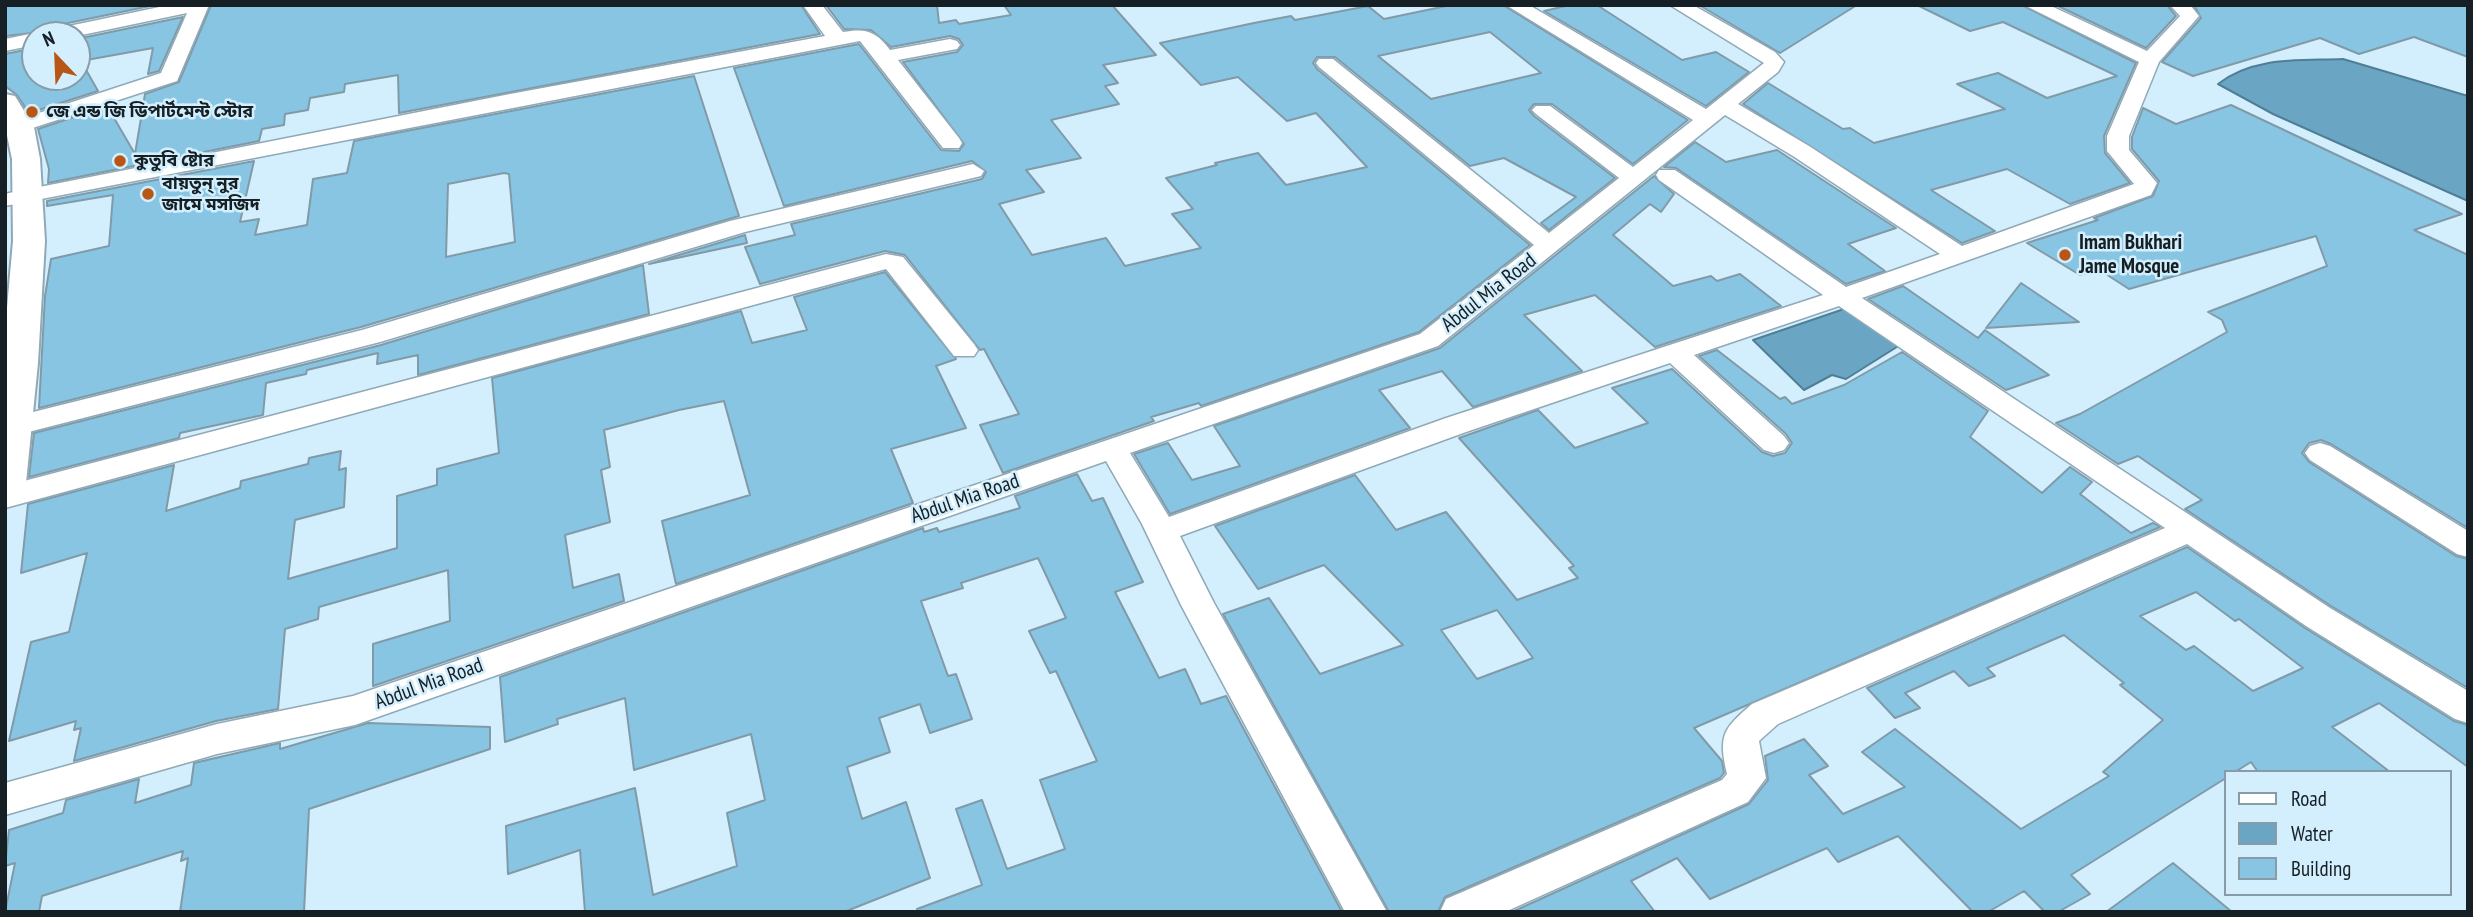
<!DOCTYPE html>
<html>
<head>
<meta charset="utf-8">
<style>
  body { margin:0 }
  #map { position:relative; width:2473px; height:917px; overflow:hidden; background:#d3effe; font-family:"PT Sans Narrow",sans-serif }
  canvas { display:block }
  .frame { position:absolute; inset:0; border:7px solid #151f24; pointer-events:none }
  .legend { position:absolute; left:2224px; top:770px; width:228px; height:126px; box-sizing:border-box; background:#d3effe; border:2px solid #879ca7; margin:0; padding:9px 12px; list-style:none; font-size:21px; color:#151f24 }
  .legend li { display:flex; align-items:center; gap:14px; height:35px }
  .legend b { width:35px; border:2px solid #879ca7 }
  .north { position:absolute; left:21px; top:21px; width:70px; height:70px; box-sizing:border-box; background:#d3effe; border:2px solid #879ca7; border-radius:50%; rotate:337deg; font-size:19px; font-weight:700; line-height:28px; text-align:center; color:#151f24 }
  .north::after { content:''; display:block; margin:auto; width:24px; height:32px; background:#b75615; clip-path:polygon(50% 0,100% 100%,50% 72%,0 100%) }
</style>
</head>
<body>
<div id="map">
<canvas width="2473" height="917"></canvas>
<div class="frame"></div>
<ul class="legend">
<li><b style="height:9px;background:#fff"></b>Road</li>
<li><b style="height:19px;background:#6aa6c4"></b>Water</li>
<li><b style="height:19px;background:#88c5e3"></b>Building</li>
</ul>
<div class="north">N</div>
</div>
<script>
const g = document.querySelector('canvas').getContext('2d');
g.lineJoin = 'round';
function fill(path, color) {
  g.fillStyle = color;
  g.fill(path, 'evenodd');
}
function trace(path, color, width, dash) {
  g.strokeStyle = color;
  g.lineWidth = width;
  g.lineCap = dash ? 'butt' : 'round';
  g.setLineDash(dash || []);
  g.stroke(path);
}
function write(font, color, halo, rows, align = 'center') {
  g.font = font + ' "PT Sans Narrow","Noto Sans Bengali",sans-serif';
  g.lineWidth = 5;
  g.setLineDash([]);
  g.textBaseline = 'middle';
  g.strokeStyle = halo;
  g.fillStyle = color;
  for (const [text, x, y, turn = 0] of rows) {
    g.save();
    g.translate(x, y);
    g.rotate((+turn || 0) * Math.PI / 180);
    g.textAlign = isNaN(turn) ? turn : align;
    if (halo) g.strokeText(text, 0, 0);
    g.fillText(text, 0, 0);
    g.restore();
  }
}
const water = new Path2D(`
  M2343,59L2468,96V201L2273,114L2218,84C2253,56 2300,61 2343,59Z
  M1847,308L1900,345L1846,379L1832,375L1804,390L1753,340Z`);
fill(water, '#6aa6c4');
trace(water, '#507e94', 2);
const building = new Path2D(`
  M5,5H155L44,28L41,32L5,36Z
  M211,5H801L820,34L399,113L398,75L345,84L344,92L310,98L308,110L285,114L284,125L262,129L259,141L48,183L49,169L38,129L107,106L135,154L145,94L179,82Z
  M826,5H937L939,23L956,20L959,24L1011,15L1004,5H1112L1156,55L1103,65L1118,83L1105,86L1119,104L1051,120L1081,158L1026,170L1044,192L999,204L1032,255L1106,238L1125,266L1201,248L1172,214L1193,209L1166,178L1217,165L1215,163L1258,153L1286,185L1367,167L1316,113L1287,121L1238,77L1201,85L1160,43L1254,23L1291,16L1295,20L1368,6L1384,19L1451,5H1503L1688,120L1633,164L1552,104H1534L1529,110L1534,116L1615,178L1549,230L1541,223L1576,197L1504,158L1470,166L1335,57H1317L1313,63L1317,69L1530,245L1419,332L1201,406L1199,403L1151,417L1154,421L1003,473L980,425L1019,414L984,349L980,350L905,255L885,251L760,284L745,247L795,235L791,224L982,179L986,172L972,161L784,206L734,68L859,44L941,150L959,151L964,144L903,62L957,52L963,45L959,39L950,36L891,47L871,30L844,29ZM1490,32L1541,73L1431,99L1378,56Z
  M1570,5H1597L1682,60L1716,52L1749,72L1706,106L1544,11Z
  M1699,5H1857L1780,53Z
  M1917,5H2022L2136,63L2104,136L2105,153L2130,183L2070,204L2007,169L1931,190L1995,231L1962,243L1743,104L1768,83L1843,129L1850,128L1874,143L2005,109L1957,84L1998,73L2047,98L2117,76L2003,22L1970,31Z
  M2056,5H2167L2176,16L2146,48Z
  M2194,5H2468V57L2414,37L2359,54L2320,38L2193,76L2162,62L2201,18Z
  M183,17L159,71L148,74L153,48L81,61L98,91L29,113L17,95L5,86V54L35,48V77H77V39Z
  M694,76L739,216L361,327L39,408L45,296L51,259L109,246L113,195L47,206V201L254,161L240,222L259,219L255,235L307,225L313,179L347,173L354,141ZM504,173L509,174L515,242L446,257L448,184Z
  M2231,105L2462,214L2414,230L2468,255V528L2331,444L2321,440L2309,443L2302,453L2309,462L2456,556L2468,559V688L2331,606L2185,509L2202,500L2138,456L2118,464L2056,423L2080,414L2227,332L2222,320L2208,312L2327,266L2316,236L2129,289L2098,269L2080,275L2027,243L2098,220L2094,218L2153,196L2159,181L2132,149V137L2143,108L2176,124Z
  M1695,142L1726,162L1777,150L1896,228L1848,244L1885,271L1846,284L1676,168L1664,167Z
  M1654,176L1674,194L1661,212L1650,204L1613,235L1673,286L1711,276L1717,281L1740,274L1781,306L1655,347L1595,295L1524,315L1582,371L1473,407L1442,371L1379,390L1410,428L1170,514L1134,454L1168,443L1192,480L1240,466L1214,426L1440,348Z
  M745,235L747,243L649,264Z
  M643,265L649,314L418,375V355L377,364L378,353L307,370L306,374L266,383L263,415L180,433L179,438L29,477L34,433L381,345Z
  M885,272L956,359L936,366L966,428L891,449L913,503L676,584L662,521L750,495L724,401L679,410L604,430L610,467L601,470L610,522L565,535L573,588L619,574L624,601L373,686V644L450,621L448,570L319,607L318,619L285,629L278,709L216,721L74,761L81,728L74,730L76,721L9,741L31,642L69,632L87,553L21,573L28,504L174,465L166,511L240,488L241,481L308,464L309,458L341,451L339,470L346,468L344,507L295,520L288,579L397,548V496L437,485V469L499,453L492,378L741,311L752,343L807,330L794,297Z
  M2021,283L2079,322L1986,328Z
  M1903,286L1978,338L1985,330L2049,375L2006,390L1868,299Z
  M1717,350L1780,399L1785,397L1792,404L1844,385L1902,352L1988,411L1970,437L2042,493L2070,467L2092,482L2080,494L2131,533L2153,523L2160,527L1694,728L1722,761L1724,773L1720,778L1445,897L1438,912H1389L1223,614L1269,598L1320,674L1403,645L1324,565L1258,589L1215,526L1355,475L1396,530L1446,512L1517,600L1578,578L1569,568L1574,566L1459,438L1538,410L1575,448L1648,423L1612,388L1672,369L1762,452L1773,456L1785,453L1792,443L1786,434L1699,356ZM1497,610L1533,658L1477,679L1441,630Z
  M1077,474L1092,501L1103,498L1143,582L1115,592L1159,678L1185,669L1201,704L1226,696L1342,912H918L917,909L982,885L956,809L982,800L1007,869L1065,849L1040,780L1097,761L1056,671L1050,673L1029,631L1066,618L1038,558L961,583L963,588L921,601L948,676L956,674L972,719L930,733L920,704L879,718L890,752L847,767L862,819L906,802L930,878L844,912H585L580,850L508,874L506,826L635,788L653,895L737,866L727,813L765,800L751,734L634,770L625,698L557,719L558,724L505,742L500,677L923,528L924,532L937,528L939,532L1020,508L1015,496Z
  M2187,547L2305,628L2454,721L2468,725V767L2379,703L2332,727L2390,772H2258L2251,762L2235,772H2226V778L2071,875L2090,894L2058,912H2045L2024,891L1988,912H1973L1898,836L1838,862L1827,848L1710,899L1677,858L1631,881L1655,912H1512L1749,804L1768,780L1765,756L1804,739L1828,766L1809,775L1843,814L1905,787L1862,752L1895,729L2021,829L2109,776L2103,772L2163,720L2120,685L2124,683L2064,635L1987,668L1995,676L1969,686L1954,671L1905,693L1920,708L1895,718L1867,688ZM2196,592L2235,621L2239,619L2303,668L2253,691L2194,646L2186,650L2140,616Z
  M368,723L490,727V749L309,809L304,912H180L188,858L181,861L183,851L42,896L39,912H5L15,863L5,866L9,830L63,813L66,800L139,779L135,803L191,785L194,763L280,743V749Z
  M2173,863L2232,912H2106Z`);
fill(building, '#88c5e3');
trace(building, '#819aa8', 2);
const minor = new Path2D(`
  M169,5H209L177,81L5,137V124L161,73L187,13L77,36L42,35L45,31Z
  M803,5H822L843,32C866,28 876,31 890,50L950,39L957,41L960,45L957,49L898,60L959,138L962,143L959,148H943L860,41L5,206V194L9,193L510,94L825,36Z
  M1506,5H1529L1706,109L1764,63L1670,5H1693L1775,52L1784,62L1778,72L1738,104L1809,146L1962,246L2134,184L2107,151V136L2139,62L2024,5H2049L2147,51L2180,16L2170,5H2190L2199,16L2159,62L2129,136V150L2157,183L2151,195L1862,298L2330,608L2468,691V723L2455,719L2306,626L2187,544L1778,724L1759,741L1766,778L1748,802L1505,912H1440L1446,899L1722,780L1727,774C1718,735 1723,729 1752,704L2165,528L1839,306L1694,355L1784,436L1789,443L1784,450L1774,453L1764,450L1670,363L1466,432L1180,536L1214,603L1387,912H1345L1181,605L1142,524L1106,461L355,725L217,754L5,815V783L217,724L353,696L1420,334L1534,245L1319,67L1316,63L1319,59H1333L1549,233L1619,178L1536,114L1532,110L1536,106H1550L1633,167L1693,120ZM1725,115L1793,156L1940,254L1846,287L1675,170H1659L1656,175L1659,180L1823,295L1446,418L1169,517L1130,453L1438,346Z
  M35,33L42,35H35V45L5,51V39Z
  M973,164L984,171L981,176L745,232L380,342L5,438V419L362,330L730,221Z
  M886,254L903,257L974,344L978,350L974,356H954L886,269L5,508V486Z
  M2320,443L2330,446L2468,531V557L2457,554L2310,460L2305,453L2310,446Z`);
const trunk = new Path2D(`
  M5,94L15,96L34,127L40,159L45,241L38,363L25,493L19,503L5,507V330L13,241L12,159L5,126Z`);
trace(minor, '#8fa9b7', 3);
trace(trunk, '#8fa9b7', 4);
fill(minor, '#fff');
fill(trunk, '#fff');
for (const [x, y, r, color] of [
  [32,112,7,"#b75615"],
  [120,161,7,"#b75615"],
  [148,194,7,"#b75615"],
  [2065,255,7,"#b75615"]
]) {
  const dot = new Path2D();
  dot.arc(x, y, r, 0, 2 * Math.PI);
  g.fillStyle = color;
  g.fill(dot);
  trace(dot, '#d3effe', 2.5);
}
write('bold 18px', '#151f24', '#d3effe', [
  ["জে এন্ড জি ডিপার্টমেন্ট স্টোর",46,112],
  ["কুতুবি ষ্টোর",134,161],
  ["বায়তুন্ নুর",162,184],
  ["জামে মসজিদ",162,205]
], 'left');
write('bold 21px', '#151f24', '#d3effe', [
  ["Imam Bukhari",2079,243],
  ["Jame Mosque",2079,267]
], 'left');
write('21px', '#151f24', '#d3effe', [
  ["Abdul Mia Road",1489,293,-38],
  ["Abdul Mia Road",965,499,-19],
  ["Abdul Mia Road",429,684,-20]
]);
</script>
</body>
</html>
